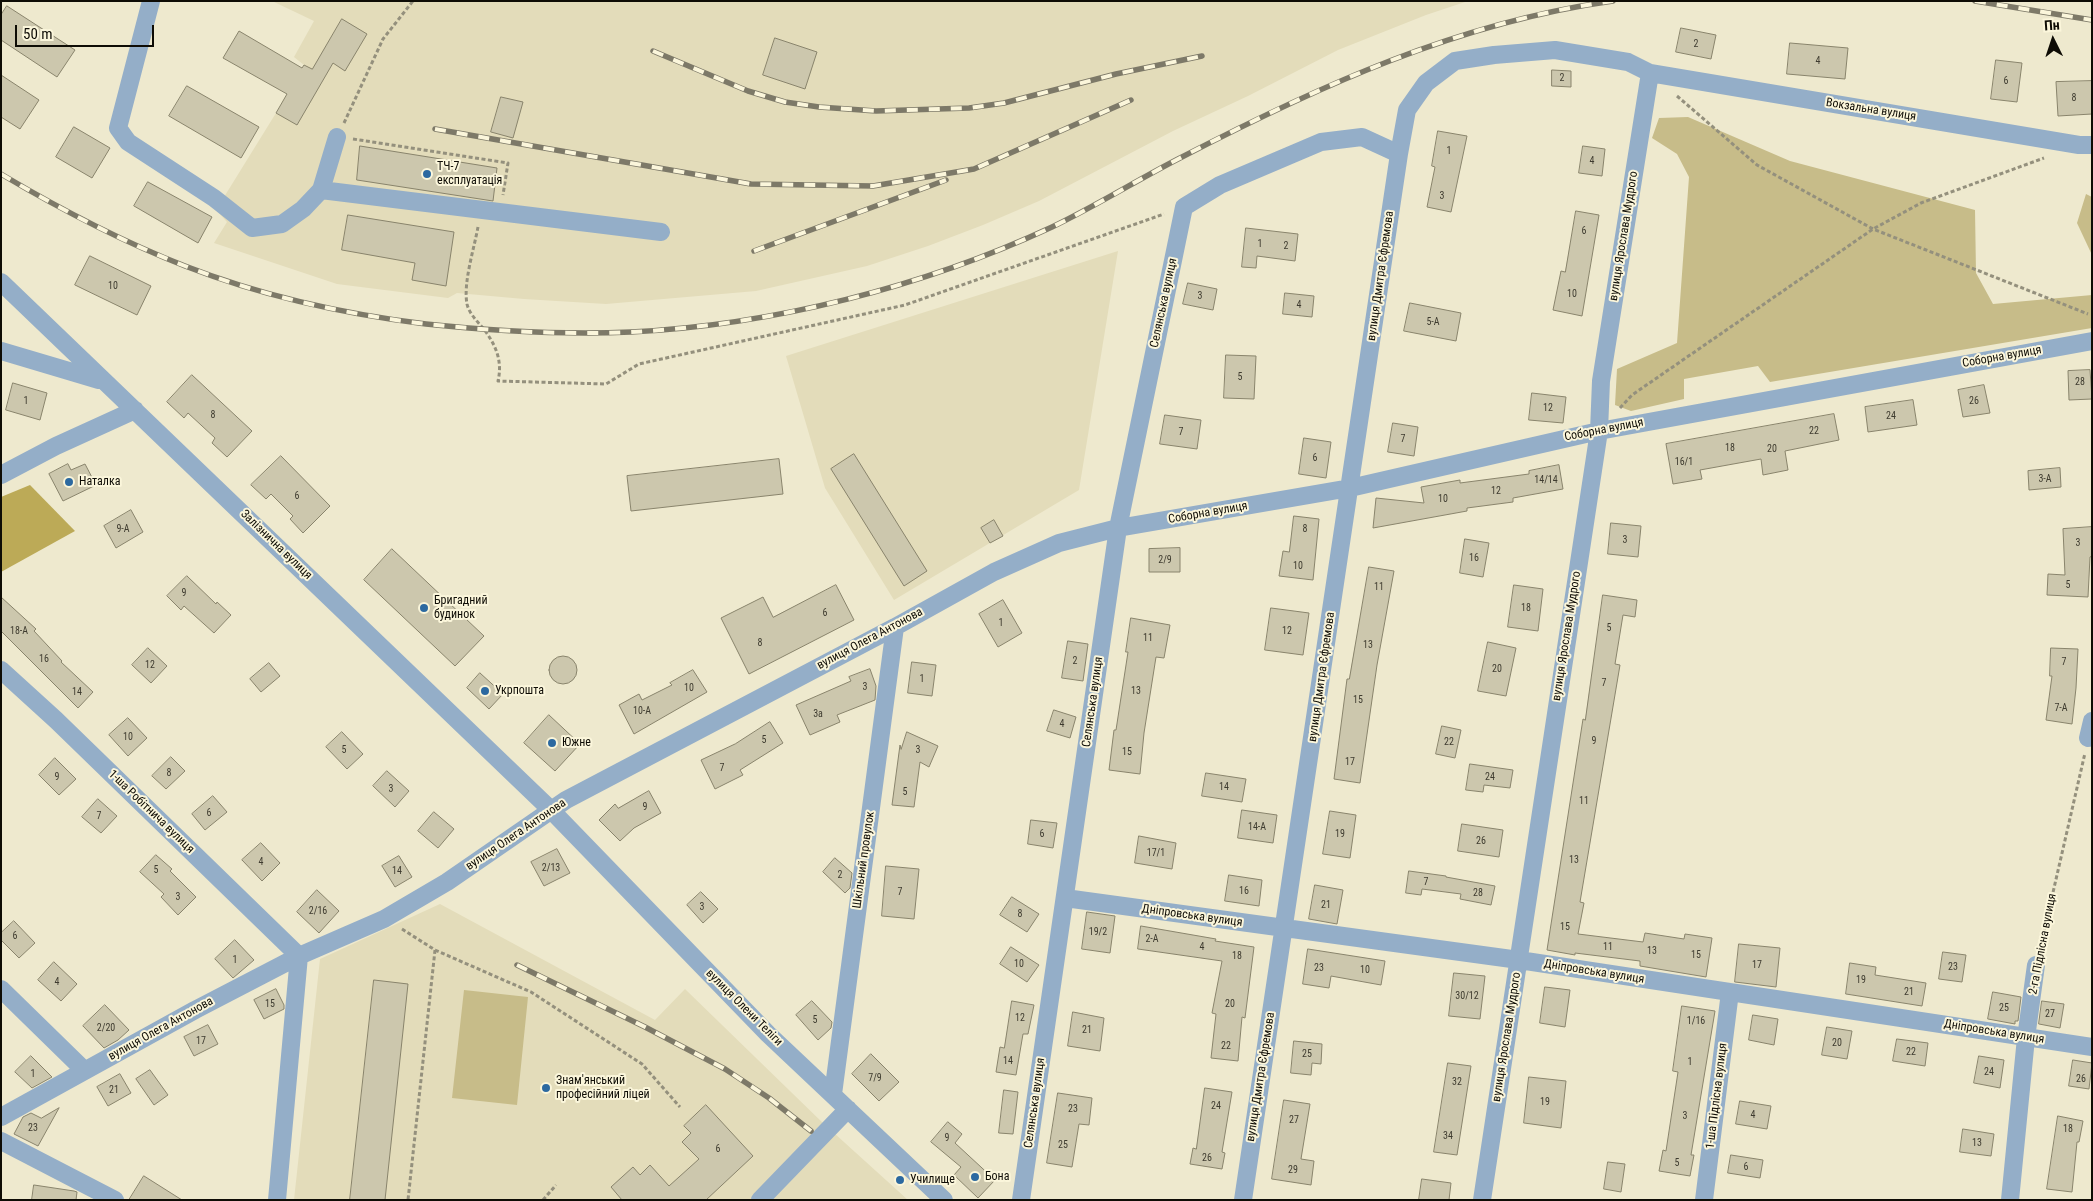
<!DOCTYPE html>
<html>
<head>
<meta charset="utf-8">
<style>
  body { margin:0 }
  #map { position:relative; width:2093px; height:1201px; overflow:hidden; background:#eee9ce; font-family:"Roboto Condensed",sans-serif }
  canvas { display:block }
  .frame { position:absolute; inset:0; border:2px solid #0e0c05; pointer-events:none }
  .north { position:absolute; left:2028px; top:15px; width:50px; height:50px; -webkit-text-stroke:4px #fbf6db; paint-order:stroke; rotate:356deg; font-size:14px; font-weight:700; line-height:20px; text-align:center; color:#0e0c05 }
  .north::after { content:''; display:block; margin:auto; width:18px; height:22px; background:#0e0c05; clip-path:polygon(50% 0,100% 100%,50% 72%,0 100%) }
  .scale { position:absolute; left:15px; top:25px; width:139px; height:22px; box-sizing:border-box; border:2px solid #0e0c05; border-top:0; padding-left:6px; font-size:15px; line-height:18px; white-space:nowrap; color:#0e0c05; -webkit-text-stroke:4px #fbf6db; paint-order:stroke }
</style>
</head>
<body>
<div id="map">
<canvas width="2093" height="1201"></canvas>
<div class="frame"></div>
<div class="north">Пн</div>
<div class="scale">50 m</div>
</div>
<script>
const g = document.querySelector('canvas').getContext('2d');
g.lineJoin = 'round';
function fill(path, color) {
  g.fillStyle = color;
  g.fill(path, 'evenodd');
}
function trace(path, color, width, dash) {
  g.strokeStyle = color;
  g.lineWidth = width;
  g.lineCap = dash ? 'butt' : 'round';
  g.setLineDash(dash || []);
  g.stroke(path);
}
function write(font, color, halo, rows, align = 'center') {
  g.font = font + ' "Roboto Condensed",sans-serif';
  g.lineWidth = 4;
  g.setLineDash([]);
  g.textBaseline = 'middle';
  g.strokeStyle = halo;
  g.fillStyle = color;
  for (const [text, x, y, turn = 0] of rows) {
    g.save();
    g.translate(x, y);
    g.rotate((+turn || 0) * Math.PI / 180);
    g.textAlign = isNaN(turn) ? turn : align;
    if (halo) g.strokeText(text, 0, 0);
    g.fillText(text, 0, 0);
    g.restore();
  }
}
fill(new Path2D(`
  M272,1H1468L1426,15L1338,50L1248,96L1173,131L1039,201L983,225L928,246L867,266L756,291L606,304L524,299L457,293L448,298L337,284L214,243L227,222L216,210L276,113L304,65L294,57L314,21Z
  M1118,251L1079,490L894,600L825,488L786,356Z
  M440,904L655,1020L685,989L825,1125L751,1200H294L320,959Z
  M834,1133L908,1200H769Z`), '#e3dcba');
fill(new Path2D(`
  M1688,117L1790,161L1975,210L1976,273L1993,304L2092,295V328L1770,382L1758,366L1684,379V399L1631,411L1615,405L1617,369L1677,343L1689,177L1677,154L1652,138L1659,118Z
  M2086,194L2092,197V255L2077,223Z
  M464,990L528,997L517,1105L452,1098Z`), '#c7bc89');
fill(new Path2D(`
  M30,485L75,531L1,572V497Z`), '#bcaa57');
const building = new Path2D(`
  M7,6L75,50L57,77L1,40V15Z
  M342,19L367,34L345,71L333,63L297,125L276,113L287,94L223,58L239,31L302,68L304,65L312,69Z
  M1681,28L1716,35L1711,59L1676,52Z
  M775,38L817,52L805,89L763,75Z
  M1790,43L1848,48L1845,79L1787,74Z
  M1996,60L2022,63L2017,102L1991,99Z
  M1552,70L1571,71V87L1552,86Z
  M1,75L39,100L20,129L1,117Z
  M2092,81V114L2058,116L2056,82Z
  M187,86L259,127L241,158L169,116Z
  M501,97L523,102L513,138L491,132Z
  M74,127L110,148L92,178L56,157Z
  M1438,131L1467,136L1451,212L1427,207L1435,167L1432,166Z
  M360,146L497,168L493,201L357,180Z
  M1583,146L1605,149L1602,176L1579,173Z
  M148,182L212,217L198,243L134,206Z
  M1576,211L1599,215L1582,316L1553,310L1561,271L1565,272Z
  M348,215L454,232L446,286L412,280L415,263L342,250Z
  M1246,228L1298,234L1295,261L1257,256L1256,268L1242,267Z
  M90,256L151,286L137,315L75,285Z
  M1188,283L1217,289L1213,310L1183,304Z
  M1285,293L1314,296L1312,317L1283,314Z
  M1410,303L1461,313L1456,341L1404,331Z
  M1226,355L1256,356L1254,399L1224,398Z
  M2090,370L2092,399L2069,400L2068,371Z
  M192,375L252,431L227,457L212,443L215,438L188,413L184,418L167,402Z
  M13,383L47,393L40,420L6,410Z
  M1984,385L1990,413L1963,417L1958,390Z
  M1532,393L1566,397L1563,423L1529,420Z
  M1913,400L1917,425L1868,432L1865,407Z
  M1834,414L1839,440L1785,451L1788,470L1763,475L1761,459L1700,470L1702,479L1673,484L1666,444Z
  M1165,415L1201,420L1197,449L1160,444Z
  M1393,423L1418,427L1414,456L1388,452Z
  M1304,438L1331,442L1326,478L1299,474Z
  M854,454L927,571L904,586L831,469Z
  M281,456L330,506L303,533L290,519L293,516L271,494L266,499L251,485Z
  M779,459L783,494L631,511L627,476Z
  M68,464L71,470L85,464L96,485L63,501L49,474Z
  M1559,465L1563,489L1513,498V502L1467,508V511L1373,528L1376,498L1424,503L1421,487L1460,480V483L1529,474V471Z
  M2060,468L2061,487L2029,490L2028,471Z
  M131,510L143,532L116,548L104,526Z
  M1294,516L1319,519L1313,580L1279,576L1283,551L1289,552Z
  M994,520L1003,536L990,543L981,528Z
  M1611,523L1641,526L1638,557L1608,554Z
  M2092,527V556L2090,557L2088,597L2047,595L2048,574L2065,575L2063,529Z
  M1465,539L1489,543L1483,577L1460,573Z
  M1180,548V572H1149V549Z
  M392,549L484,636L455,666L364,580Z
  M1369,567L1394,571L1377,665L1360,783L1334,779L1347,679H1349Z
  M187,576L216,604L217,602L231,615L214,633L184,606L181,610L167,596Z
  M836,585L854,620L749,674L721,618L763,597L773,617Z
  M1514,585L1543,589L1538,631L1508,627Z
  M1603,595L1637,600L1635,617L1623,615L1615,664L1620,665L1580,902L1584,903L1578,934L1643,942L1645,933L1684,939L1685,934L1712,938L1706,977L1640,966V961L1575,953V955L1547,950L1583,719L1585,720Z
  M1,597L36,629L34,631L62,661L61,662L93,692L78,708L1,631Z
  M1003,600L1022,633L998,647L979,614Z
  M1271,608L1309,613L1303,655L1265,650Z
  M1131,618L1170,625L1164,658L1156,657L1144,733L1140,774L1109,770L1114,730H1116L1128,652H1126Z
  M1068,641L1088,644L1083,681L1062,678Z
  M1488,642L1516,648L1506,696L1478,691Z
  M148,648L167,666L151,683L132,665Z
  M2051,648L2078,649L2076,688L2072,724L2046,720L2052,676H2050Z
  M549 670a14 14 0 1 1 28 0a14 14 0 1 1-28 0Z
  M912,662L936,665L932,696L908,693Z
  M269,663L280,676L261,692L250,679Z
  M870,669L876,686L875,700L837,715L840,722L810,735L796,705L851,681L849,677Z
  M693,670L707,692L634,734L619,705L639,694L642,700L672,685L670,683Z
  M480,673L503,694L489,709L467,688Z
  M1054,710L1076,717L1070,738L1047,731Z
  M549,715L580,744L555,771L524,743Z
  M128,718L147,738L128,756L109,735Z
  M770,722L783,743L740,770L743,775L715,789L701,760L735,744Z
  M1442,726L1461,730L1455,758L1436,754Z
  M342,732L363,754L347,769L326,747Z
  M907,732L938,746L929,767L920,762L914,807L892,805L900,745L901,749Z
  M171,757L185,771L166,789L152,776Z
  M55,758L76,779L59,795L39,775Z
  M1470,764L1513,770L1510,788L1484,785L1483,792L1466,790Z
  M387,771L409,791L395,807L373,786Z
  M1206,773L1246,779L1242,802L1202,796Z
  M649,791L661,813L634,828L620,841L599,820L615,804L618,808Z
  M213,796L227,812L205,830L192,814Z
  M98,799L117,816L101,833L82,817Z
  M1242,810L1277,815L1273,843L1238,838Z
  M1330,811L1356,815L1350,858L1323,854Z
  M434,812L454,829L438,848L418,831Z
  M1031,820L1057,823L1053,848L1028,844Z
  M1462,824L1503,830L1499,857L1458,851Z
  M1139,836L1176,843L1172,869L1135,863Z
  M261,843L280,863L262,881L242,860Z
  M557,849L570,873L544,886L531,862Z
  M156,855L172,869L170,871L196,897L178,915L161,897L164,894L140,872Z
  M399,856L412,877L395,887L382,866Z
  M835,858L852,873L850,888L845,893L823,872Z
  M886,866L919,869L914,919L882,916Z
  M1409,871L1446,876V877L1495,886L1491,905L1460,899L1461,894L1422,889L1421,895L1406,893Z
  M1229,875L1262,880L1259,906L1225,901Z
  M1315,885L1343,890L1337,924L1309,919Z
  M317,890L339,911L319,933L297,912Z
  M701,892L718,909L703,923L687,905Z
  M1012,897L1039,914L1027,932L1000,915Z
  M1087,912L1115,916L1110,953L1082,949Z
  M14,921L35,943L19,958L1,940V933Z
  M1141,926L1216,939L1215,941L1254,947L1245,1018L1242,1017L1238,1061L1211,1058L1216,1014L1212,1013L1222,961L1138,949Z
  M235,940L254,960L233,978L215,959Z
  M1739,944L1780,948L1776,987L1735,982Z
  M1011,947L1039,965L1027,982L1000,964Z
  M1308,949L1385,961L1381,985L1331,976L1329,988L1303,984Z
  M1943,952L1966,955L1962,982L1939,979Z
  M54,962L77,984L61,1001L38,980Z
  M1850,963L1876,967L1875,975L1926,983L1922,1006L1846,994Z
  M1454,973L1485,976L1480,1019L1449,1016Z
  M374,980L408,984L385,1200H350Z
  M1545,987L1570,990L1565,1027L1540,1023Z
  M276,989L284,1005V1009L264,1019L254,1000Z
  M1993,992L2021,997L2018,1021H2015V1024L1988,1019Z
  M812,1001L832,1022L831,1028L818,1040L796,1015Z
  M1012,1001L1034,1005L1028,1034H1023L1016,1075L996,1072L1000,1047L1004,1048Z
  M2042,1001L2064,1004L2060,1028L2039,1024Z
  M105,1005L129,1030L118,1040L104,1048L83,1026Z
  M1682,1006L1715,1011L1691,1155H1694L1690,1176L1659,1171L1663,1150L1666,1151L1678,1072L1673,1071Z
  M1073,1012L1104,1018L1100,1051L1068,1046Z
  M1753,1015L1778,1019L1774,1045L1749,1040Z
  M208,1025L218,1044L194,1056L184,1037Z
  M1827,1027L1852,1031L1847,1059L1822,1055Z
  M1897,1039L1928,1043L1925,1066L1893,1061Z
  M1294,1041L1322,1044L1321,1064L1312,1063L1311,1075L1291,1073Z
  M871,1054L899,1082L879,1101L852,1074Z
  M31,1056L52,1077L32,1088L15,1072Z
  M1979,1056L2004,1060L2000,1088L1974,1083Z
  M2073,1060L2092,1063L2089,1089L2069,1086Z
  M1448,1063L1471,1066L1457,1155L1434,1152Z
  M150,1070L168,1095L154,1105L136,1079Z
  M120,1074L131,1093L108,1106L97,1087Z
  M1529,1077L1566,1081L1561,1128L1524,1123Z
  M1205,1088L1232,1092L1222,1152L1225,1153L1222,1169L1190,1164L1193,1148L1196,1149Z
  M1004,1090L1018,1092L1013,1134L999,1133Z
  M1058,1093L1092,1098L1089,1125L1079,1124L1072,1167L1047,1163Z
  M1284,1100L1310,1104L1301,1159L1314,1161L1311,1185L1272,1179Z
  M1740,1101L1771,1106L1767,1129L1736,1124Z
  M706,1105L753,1156L706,1200H622L611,1187L633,1167L640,1175L650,1165L669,1186L699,1159L682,1142L691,1133L684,1126Z
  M59,1108L38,1146L14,1134L23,1117L31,1113L41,1118Z
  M2058,1116L2083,1121L2079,1142H2077L2072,1192L2047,1189Z
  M948,1122L962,1134L955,1143L995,1180L978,1198L954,1175L961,1167L931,1142Z
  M1963,1129L1994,1134L1991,1156L1960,1152Z
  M1731,1155L1763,1160L1760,1178L1728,1173Z
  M1608,1162L1625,1164L1621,1192L1604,1189Z
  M144,1176L182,1200H129Z
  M1422,1179L1451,1183L1449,1200H1419Z
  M34,1185L74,1191L77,1192L76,1200H32Z`);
fill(building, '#ccc7ad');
trace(building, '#89846c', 1);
trace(new Path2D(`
  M1677,96L1757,165L1873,229L2088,314
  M344,123L383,39L413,1
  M353,139L508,163L503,195
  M478,227C474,249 463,283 467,304C469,313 476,320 482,327C495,343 503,360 498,381L606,384L639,364L905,305L1164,214
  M1620,408L1632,395L1873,229L1921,203L2044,158
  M402,929L435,950L408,1200
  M2040,949L2085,753
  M435,950L531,992L642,1064L680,1107
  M543,1200L556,1185`), '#94907d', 3, [4, 2.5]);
trace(new Path2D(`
  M151,1L118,128L128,142L214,198L252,228L282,224L303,209L321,190L661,232
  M321,190L337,137
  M1,282L550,809L768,1034L944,1200
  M1,351L99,380
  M1,475L56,446L135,410
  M1,670L56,720L299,956L277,1200
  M2088,738L2092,721
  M1065,898L1519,960L2092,1047
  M1,989L85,1071
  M833,1094L895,627
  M1,1117L195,1010L299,956L384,919L447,882L566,800L895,627L994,572L1059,543L1118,528L1350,488L1599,431L2092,341
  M1,1141L115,1200
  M760,1200L848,1109
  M1021,1200L1118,528L1184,207L1220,185L1321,142L1362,137L1399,154L1407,110L1426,83L1455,61L1494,55L1555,50L1628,62L1650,73L2079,145H2092
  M1243,1200L1399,154
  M1482,1200L1599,431L1601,381L1650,73
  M1704,1200L1730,992
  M2010,1200L2026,1038L2036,965`), '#94aec8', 18);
const rail = new Path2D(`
  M1975,1L2092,20
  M653,51L748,91L785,102L819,107L876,111L969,108L1004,103L1116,74L1202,56
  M435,129L751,184L873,186L974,169L1131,100
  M1,174C60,209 121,241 185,266C262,296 344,314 426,324C494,331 563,335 631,332C773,325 923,287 1052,227C1096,206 1137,180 1180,158C1317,87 1459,22 1613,1
  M754,251L946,180
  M517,965L645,1027L725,1069L769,1098L811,1131`);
trace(rail, '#7d7968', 5.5);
trace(rail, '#fbf6db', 4, [11]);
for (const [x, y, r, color] of [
  [427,174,5,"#2c69a0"],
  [69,482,5,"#2c69a0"],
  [424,608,5,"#2c69a0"],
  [485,691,5,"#2c69a0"],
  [552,743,5,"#2c69a0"],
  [546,1088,5,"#2c69a0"],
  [975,1177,5,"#2c69a0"],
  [900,1180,5,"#2c69a0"]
]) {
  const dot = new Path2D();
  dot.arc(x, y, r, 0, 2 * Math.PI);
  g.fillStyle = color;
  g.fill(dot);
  trace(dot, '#fbf6db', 2);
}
write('10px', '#3e3b2f', null, [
  ["2",1696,44],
  ["4",1818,61],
  ["2",1562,78],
  ["6",2006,81],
  ["8",2074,98],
  ["1",1449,151],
  ["4",1592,161],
  ["3",1442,196],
  ["6",1584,231],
  ["1",1260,244],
  ["2",1286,246],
  ["10",113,286],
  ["10",1572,294],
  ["3",1200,296],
  ["4",1299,305],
  ["5-А",1433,322],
  ["5",1240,377],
  ["28",2080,382],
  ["1",26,401],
  ["26",1974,401],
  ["12",1548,408],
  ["8",213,415],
  ["24",1891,416],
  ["22",1814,431],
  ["7",1181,432],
  ["7",1403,439],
  ["18",1730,448],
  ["20",1772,449],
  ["6",1315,458],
  ["16/1",1684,462],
  ["3-А",2045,479],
  ["14/14",1546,480],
  ["12",1496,491],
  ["6",297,496],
  ["10",1443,499],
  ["9-А",123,529],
  ["8",1305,529],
  ["3",1625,540],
  ["3",2078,543],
  ["16",1474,558],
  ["2/9",1165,560],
  ["10",1298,566],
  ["5",2068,585],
  ["11",1379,587],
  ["9",184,593],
  ["18",1526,608],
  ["6",825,613],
  ["1",1001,623],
  ["5",1609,628],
  ["18-А",19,631],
  ["12",1287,631],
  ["11",1148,638],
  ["8",760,643],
  ["13",1368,645],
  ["16",44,659],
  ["2",1075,661],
  ["7",2064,662],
  ["12",150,665],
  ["20",1497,669],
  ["1",922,679],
  ["7",1604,683],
  ["3",865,687],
  ["10",689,688],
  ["13",1136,691],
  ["14",77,692],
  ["15",1358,700],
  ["7-А",2061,708],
  ["10-А",642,711],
  ["3а",818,714],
  ["4",1062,724],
  ["10",128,737],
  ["5",764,740],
  ["9",1594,741],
  ["22",1449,742],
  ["5",344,750],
  ["3",918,750],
  ["15",1127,752],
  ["17",1350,762],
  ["7",722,768],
  ["8",169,773],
  ["9",57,777],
  ["24",1490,777],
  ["14",1224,787],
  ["3",391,789],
  ["5",905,792],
  ["11",1584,801],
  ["9",645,807],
  ["6",209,813],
  ["7",99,816],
  ["14-А",1257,827],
  ["6",1042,834],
  ["19",1340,834],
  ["26",1481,841],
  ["17/1",1156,853],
  ["13",1574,860],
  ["4",261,862],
  ["2/13",551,868],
  ["5",156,870],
  ["14",397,871],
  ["2",840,875],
  ["7",1426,882],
  ["16",1244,891],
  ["7",900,892],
  ["28",1478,893],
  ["3",178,897],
  ["21",1326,905],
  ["3",702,907],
  ["2/16",318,911],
  ["8",1020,914],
  ["15",1565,927],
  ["19/2",1098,932],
  ["6",15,936],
  ["2-А",1152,939],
  ["4",1202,947],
  ["11",1608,947],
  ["13",1652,951],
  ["15",1696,955],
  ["18",1237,956],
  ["1",235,960],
  ["10",1019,964],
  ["17",1757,965],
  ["23",1953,967],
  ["23",1319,968],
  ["10",1365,970],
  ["19",1861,980],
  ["4",57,982],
  ["21",1909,992],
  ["30/12",1467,996],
  ["15",270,1004],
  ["20",1230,1004],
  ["25",2004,1008],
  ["27",2050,1014],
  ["12",1020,1018],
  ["5",815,1020],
  ["1/16",1696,1021],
  ["2/20",106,1028],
  ["21",1087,1030],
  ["17",201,1041],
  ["20",1837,1043],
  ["22",1226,1046],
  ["22",1911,1052],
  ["25",1307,1054],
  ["14",1008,1061],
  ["1",1690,1062],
  ["24",1989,1072],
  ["1",33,1074],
  ["7/9",875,1078],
  ["26",2081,1079],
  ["32",1457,1082],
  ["21",114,1090],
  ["19",1545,1102],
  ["24",1216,1106],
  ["23",1073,1109],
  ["4",1753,1115],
  ["3",1685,1116],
  ["27",1294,1120],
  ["23",33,1128],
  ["18",2068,1129],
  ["34",1448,1136],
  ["9",947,1138],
  ["13",1977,1143],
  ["25",1063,1145],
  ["6",718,1149],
  ["26",1207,1158],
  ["5",1677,1163],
  ["6",1746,1167],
  ["29",1293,1170]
]);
write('12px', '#0e0c05', '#fbf6db', [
  ["Вокзальна вулиця",1871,110,9],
  ["вулиця Ярослава Мудрого",1624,236,-81],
  ["вулиця Дмитра Єфремова",1381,276,-82],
  ["Селянська вулиця",1164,303,-78],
  ["Соборна вулиця",2002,357,-10],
  ["Соборна вулиця",1604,430,-11],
  ["Соборна вулиця",1208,513,-10],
  ["Залізнична вулиця",276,545,44],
  ["вулиця Ярослава Мудрого",1567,636,-81],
  ["вулиця Олега Антонова",870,639,-28],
  ["вулиця Дмитра Єфремова",1322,677,-82],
  ["Селянська вулиця",1093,702,-82],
  ["1-ша Робітнича вулиця",151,812,44],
  ["вулиця Олега Антонова",516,835,-34],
  ["Шкільний провулок",864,860,-82],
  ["Дніпровська вулиця",1192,916,8],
  ["2-га Підлісна вулиця",2043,944,-79],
  ["Дніпровська вулиця",1594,972,9],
  ["вулиця Олени Теліги",744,1008,45],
  ["вулиця Олега Антонова",161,1029,-29],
  ["Дніпровська вулиця",1994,1032,9],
  ["вулиця Ярослава Мудрого",1507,1037,-81],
  ["вулиця Дмитра Єфремова",1261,1077,-81],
  ["1-ша Підлісна вулиця",1717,1096,-83],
  ["Селянська вулиця",1035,1103,-82]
]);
write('12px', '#0e0c05', '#fbf6db', [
  ["ТЧ-7",437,167],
  ["експлуатація",437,181],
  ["Наталка",79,482],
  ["Бригадний",434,601],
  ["будинок",434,615],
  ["Укрпошта",495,691],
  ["Южне",562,743],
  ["Знам'янський",556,1081],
  ["професійний ліцей",556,1095],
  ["Бона",985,1177],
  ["Училище",910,1180]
], 'left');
</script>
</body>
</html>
